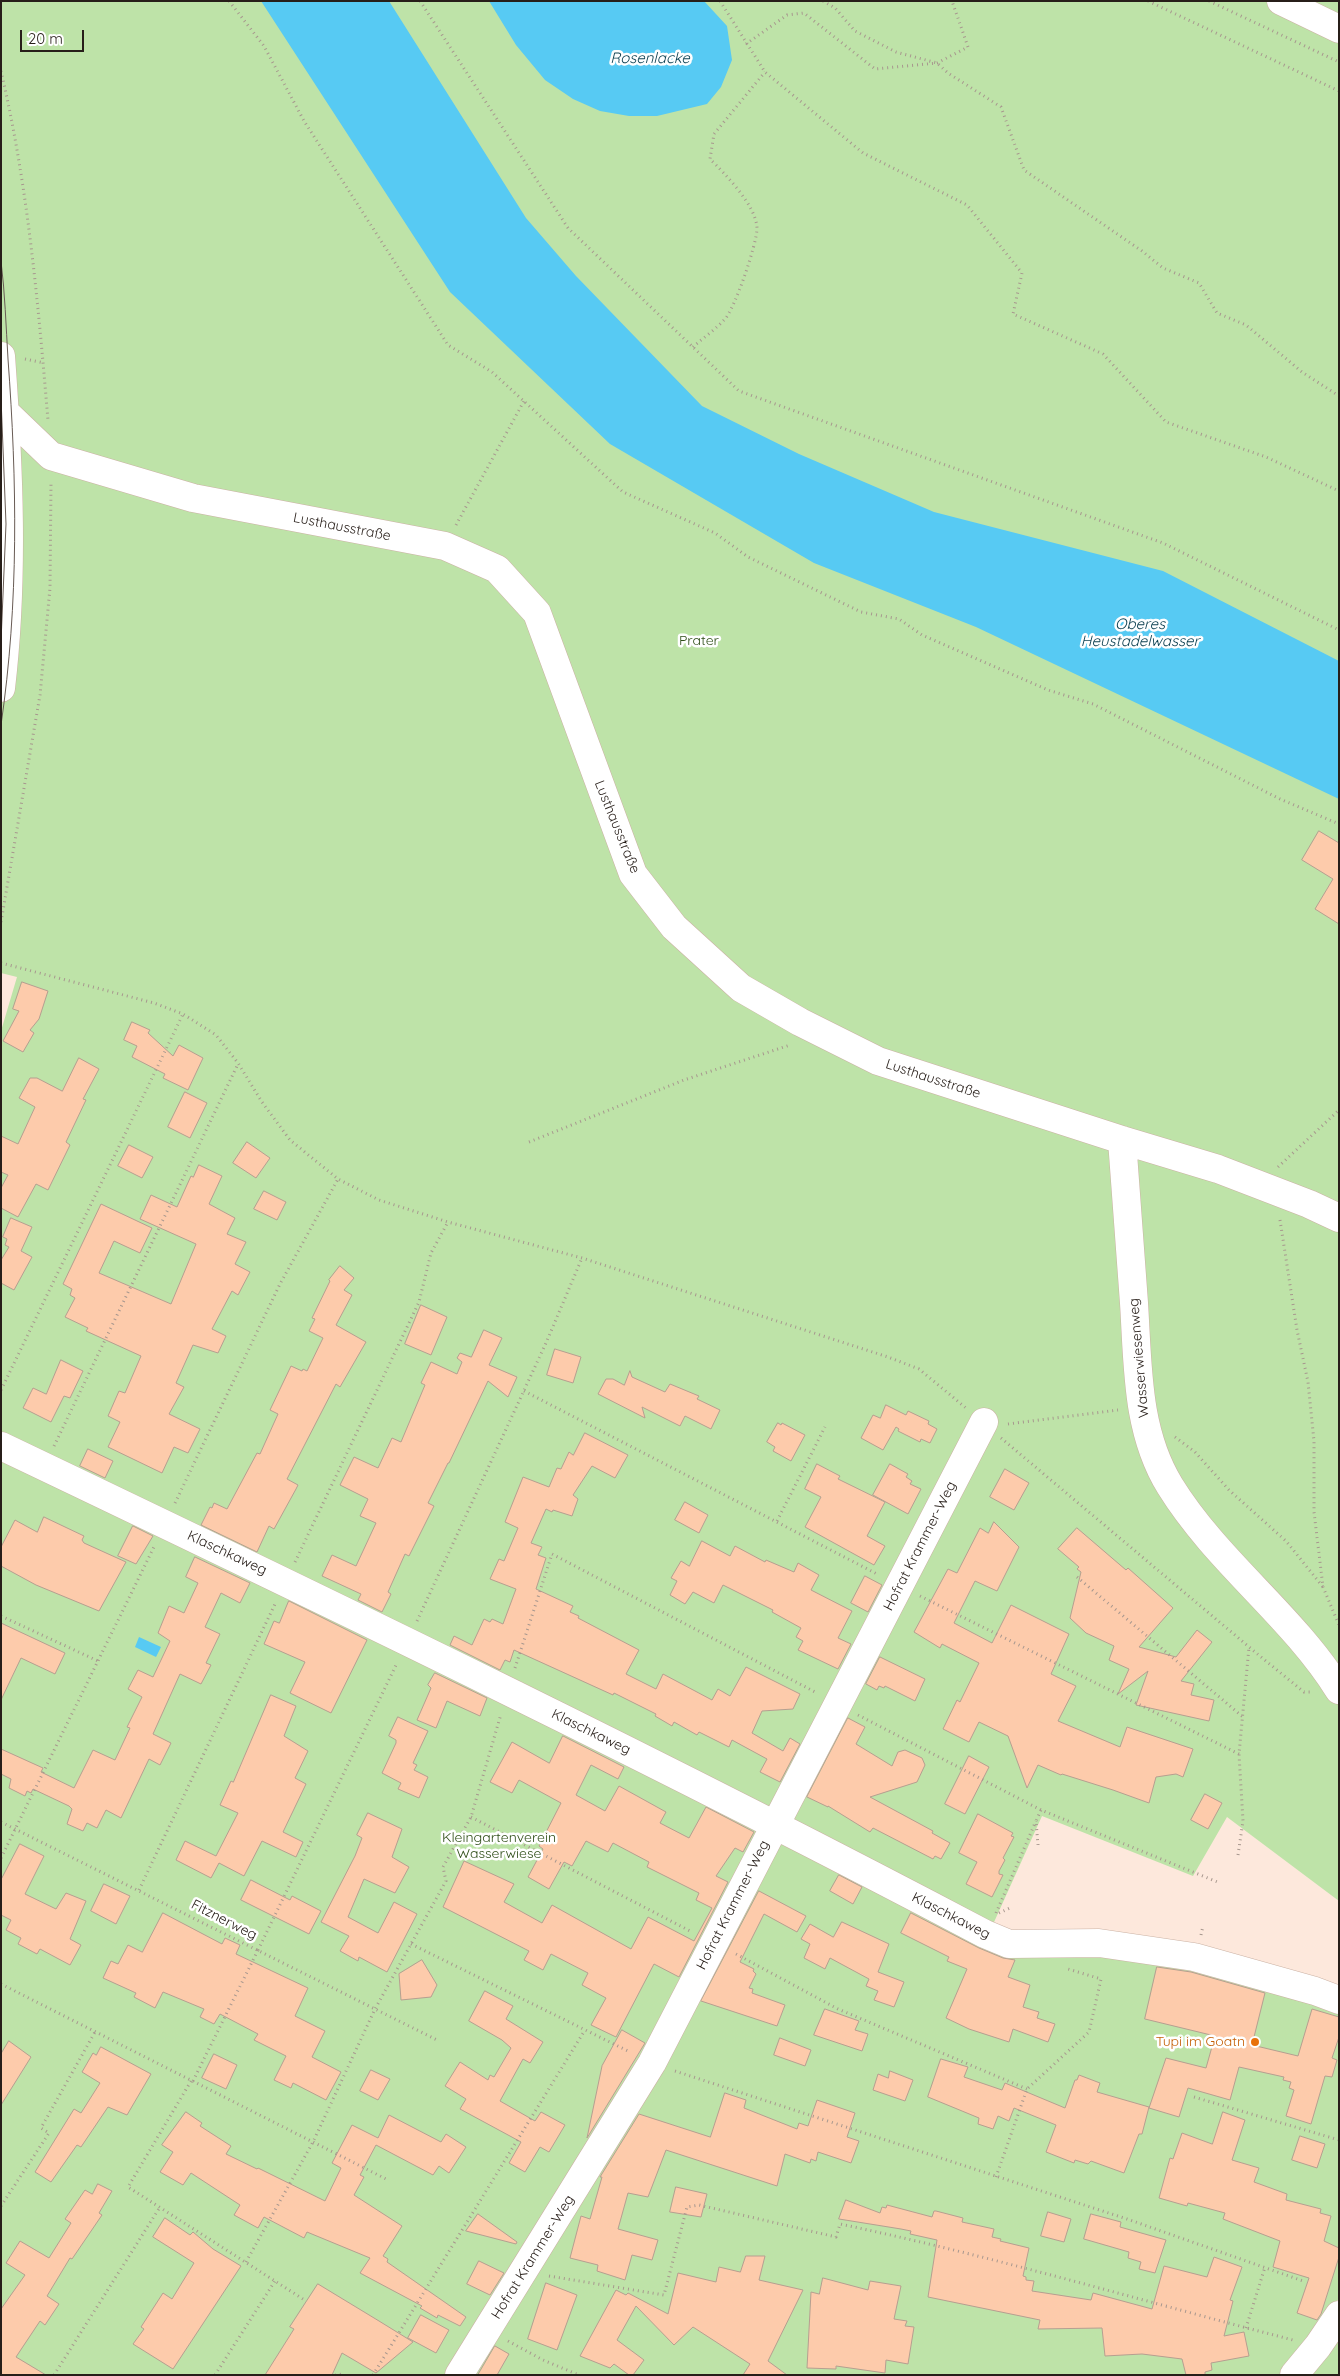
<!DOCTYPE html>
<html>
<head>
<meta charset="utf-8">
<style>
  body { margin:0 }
  #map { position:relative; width:1340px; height:2376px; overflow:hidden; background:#fde8dc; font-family:Quicksand,sans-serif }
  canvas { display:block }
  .frame { position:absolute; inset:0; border:2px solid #271e19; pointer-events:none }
  .scale { position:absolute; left:20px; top:30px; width:64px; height:22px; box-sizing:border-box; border:2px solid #271e19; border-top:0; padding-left:6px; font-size:15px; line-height:18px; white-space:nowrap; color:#271e19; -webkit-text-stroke:4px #fff; paint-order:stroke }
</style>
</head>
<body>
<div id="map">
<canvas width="1340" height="2376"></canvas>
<div class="frame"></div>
<div class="scale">20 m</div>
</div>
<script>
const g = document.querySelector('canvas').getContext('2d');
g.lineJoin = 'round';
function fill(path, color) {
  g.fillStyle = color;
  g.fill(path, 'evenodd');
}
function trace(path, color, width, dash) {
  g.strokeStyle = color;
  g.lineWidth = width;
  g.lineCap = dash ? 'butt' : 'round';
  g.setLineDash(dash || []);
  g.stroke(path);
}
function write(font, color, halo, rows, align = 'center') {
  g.font = font + ' Quicksand,sans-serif';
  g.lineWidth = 5;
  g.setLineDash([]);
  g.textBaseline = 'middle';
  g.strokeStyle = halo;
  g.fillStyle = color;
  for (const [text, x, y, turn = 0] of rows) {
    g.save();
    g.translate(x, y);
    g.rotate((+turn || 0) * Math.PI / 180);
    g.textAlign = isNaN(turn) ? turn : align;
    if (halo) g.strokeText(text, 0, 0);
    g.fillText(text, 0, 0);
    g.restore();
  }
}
fill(new Path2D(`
  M1,1H1339V1901L1227,1817L1193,1876L1042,1816L990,1931L1158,1956L1339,2008V2298L1291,2369L1278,2375H1V1031L17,977L1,973Z
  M1339,2333V2375H1302Z`), '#bee3a8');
fill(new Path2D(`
  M261,1H389L526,218L576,276L702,406L799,454L934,512L1163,571L1339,661V799L976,627L814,563L610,444L450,292Z
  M489,1H704L727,26L732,60L721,87L707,104L657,116H629L600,111L573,99L545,80L516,45Z
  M139,1637L161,1647L156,1657L135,1647Z`), '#57caf3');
const building = new Path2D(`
  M1319,831L1339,843V924L1315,909L1333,879L1302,860Z
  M22,982L48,991L39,1019L30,1030L34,1033L23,1052L3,1041L19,1011L13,1009Z
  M132,1022L150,1030L148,1033L173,1056L179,1045L203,1058L188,1090L163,1078L165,1074L132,1057L137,1046L124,1040Z
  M79,1058L99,1069L83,1099L86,1100L66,1142L70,1145L48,1190L36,1184L18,1217L1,1208V1188L8,1175L1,1172V1136L18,1144L35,1107L19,1098L30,1078H37L62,1091Z
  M185,1092L207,1103L190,1138L168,1127Z
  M247,1142L270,1158L256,1178L233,1163Z
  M129,1145L153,1157L142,1178L118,1166Z
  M199,1165L222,1176L209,1204L235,1218L227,1234L246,1242L235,1264L250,1272L238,1295L232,1291L212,1329L226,1336L218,1353L193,1345L176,1383L184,1387L169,1414L200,1429L188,1453L174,1447L162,1473L108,1447L120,1422L108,1416L119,1391L125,1393L141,1356L86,1331L88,1328L65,1317L75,1298L70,1295L72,1289L63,1284L101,1204L152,1228L140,1253L114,1241L99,1273L171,1304L196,1244L140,1219L151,1195L177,1207L191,1176L193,1177Z
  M264,1191L286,1202L277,1220L254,1209Z
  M11,1218L32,1227L21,1251L32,1257L14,1290L1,1283V1260L9,1247L5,1245L7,1239L3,1237Z
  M340,1266L354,1278L344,1290L352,1295L336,1325L366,1342L340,1387L336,1384L287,1479L298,1485L296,1489L274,1529L269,1526L257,1552L201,1525L210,1507L212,1508L214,1503L227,1509L257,1453L260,1454L278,1414L270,1410L291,1366L302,1371L303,1369L307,1371L323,1338L309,1331L315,1319L312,1318L330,1281L329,1280Z
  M421,1305L447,1317L431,1355L405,1344Z
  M484,1330L502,1338L489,1365L517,1377L508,1397L488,1381L449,1463H448L428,1503L434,1506L409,1556L405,1554L388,1592L391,1594L382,1612L358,1600L361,1594L322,1576L332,1555L356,1566L376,1523L360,1516L368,1499L340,1485L354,1457L378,1468L392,1438L401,1442L425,1385L421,1383L431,1362L457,1374L462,1362L457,1358L460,1353L471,1357Z
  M555,1349L581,1357L573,1383L547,1375Z
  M61,1360L83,1371L70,1398L64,1396L51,1422L23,1408L33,1388L46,1394Z
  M630,1371L632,1377L665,1392L670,1384L699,1396L697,1399L720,1410L711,1429L685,1416L680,1426L642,1407L645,1418L598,1394L606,1379H613L624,1385Z
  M886,1405L906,1415L908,1411L929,1421L928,1424L937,1429L930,1443L921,1439L920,1442L898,1431L899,1429L896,1427L883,1450L861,1438L873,1415L880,1418Z
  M778,1423L781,1425L782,1423L805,1435L791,1461L773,1451L775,1447L767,1442Z
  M585,1433L628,1455L615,1478L592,1466L573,1495L578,1499L572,1516L553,1510L552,1512L546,1509L531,1543L542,1547L538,1555L546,1558L536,1589L573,1606L570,1612L579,1616L578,1618L639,1650L626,1674L656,1689L663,1674L712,1700L718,1689L730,1696L746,1667L800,1694L793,1709L762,1711L752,1733L783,1751L790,1738L800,1744L780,1782L760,1772L767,1759L732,1740L729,1747L699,1732L697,1735L674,1722L672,1726L655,1716L656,1714L614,1693L613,1695L514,1650L510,1662L505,1660L500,1670L450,1645L454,1636L472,1645L484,1619L490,1622L492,1619L503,1624L516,1589L490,1579L499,1559L504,1561L518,1528L505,1522L523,1477L549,1487L557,1468L561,1469L569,1452L573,1455Z
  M88,1449L113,1461L105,1478L80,1466Z
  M817,1464L840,1476L838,1479L885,1502L867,1536L885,1546L874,1565L805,1527L821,1497L805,1489Z
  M890,1464L908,1474L906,1477L912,1481L910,1484L921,1489L908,1514L873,1495Z
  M1005,1469L1029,1483L1014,1510L990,1497Z
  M685,1502L708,1515L699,1533L675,1520Z
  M44,1517L84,1536L82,1540L84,1543L126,1562L99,1611L36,1585L1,1566V1547L15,1520L37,1532Z
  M994,1522L1019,1547L997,1591L975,1581L954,1623L992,1643L1011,1605L1069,1634L1051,1674L1076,1686L1058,1721L1120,1747L1127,1727L1193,1749L1183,1777L1176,1774L1156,1777L1149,1803L1113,1790L1062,1774L1061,1775L1038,1765L1027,1788L1008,1736L979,1722L969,1742L943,1729L957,1700L960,1702L979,1663L942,1644L940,1648L914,1632L948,1569L957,1573L980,1528L988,1533Z
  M133,1526L153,1536L136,1564L118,1556Z
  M1077,1528L1126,1570L1128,1568L1173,1608L1139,1647L1176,1657L1197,1630L1212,1642L1181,1681L1194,1684L1191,1695L1214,1700L1209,1721L1136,1705L1148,1671L1118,1694L1129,1669L1109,1660L1114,1646L1086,1633L1070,1618L1081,1572L1077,1569L1079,1567L1058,1549Z
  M702,1541L730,1556L735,1546L765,1562L766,1560L794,1572L798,1563L819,1575L811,1590L852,1611L838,1638L851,1644L838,1669L798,1650L803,1641L796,1637L801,1628L772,1612L773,1610L723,1585L714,1603L693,1592L685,1604L670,1595L677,1581L671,1578L681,1561L689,1566Z
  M195,1557L250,1583L240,1603L221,1593L205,1627L220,1634L206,1663L211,1665L201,1684L180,1674L153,1734L171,1743L160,1765L149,1759L121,1818L106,1810L97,1828L87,1823L83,1831L67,1824L72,1809L69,1806L33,1789L31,1793L27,1791L25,1796L9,1788L11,1779L1,1774V1749L43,1768L41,1772L74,1788L93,1750L115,1760L130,1728L127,1727L142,1697L128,1689L138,1670L153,1677L170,1641L158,1633L169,1606L184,1613L198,1583L186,1577Z
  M865,1576L882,1585L868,1612L851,1603Z
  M289,1601L367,1640L331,1713L290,1693L305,1662L264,1644L274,1621L279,1623Z
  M1,1623L65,1653L55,1674L21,1658L1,1700Z
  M880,1657L925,1679L915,1701L885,1686L884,1688L879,1686L877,1690L866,1684Z
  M435,1673L487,1698L480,1716L447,1701L436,1728L417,1720L431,1688L428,1685Z
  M271,1695L296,1706L284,1736L308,1751L295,1778L306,1784L283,1832L303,1842L296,1857L262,1841L244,1876L219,1863L211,1878L176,1860L185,1841L216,1856L238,1813L220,1805L231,1781L233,1782Z
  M398,1717L428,1731L413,1763L417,1765L414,1770L428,1777L419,1798L398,1789L401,1783L382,1773L396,1743V1740L389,1736Z
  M848,1718L865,1727L856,1744L892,1766L898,1752L905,1750L922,1758L925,1765L917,1782L870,1797L933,1831L932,1833L950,1843L941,1859L935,1856L933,1859L873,1828L870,1832L828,1806V1807L807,1797Z
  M563,1736L624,1767L618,1779L591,1765L576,1795L605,1811L619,1786L666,1812L660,1823L689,1838L706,1807L754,1832L743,1852L735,1848L716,1876L728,1882L679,1977L654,1964L616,2037L591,2025L606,1998L582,1985L588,1973L551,1954L543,1970L524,1960L529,1951L443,1907L464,1861L514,1884L504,1902L542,1923L552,1905L631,1949L648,1917L694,1941L712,1908L696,1900L699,1893L647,1867L649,1862L613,1843L608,1852L586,1841L572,1866L564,1862L549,1889L528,1877L543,1849L539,1846L561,1803L519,1780L512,1793L490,1782L512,1742L549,1763Z
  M969,1756L989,1767L965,1814L945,1804Z
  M1205,1794L1222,1803L1208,1829L1191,1820Z
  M368,1813L402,1829L392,1857L409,1867L395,1893L364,1879L348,1917L378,1933L394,1902L417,1914L387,1972L359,1957L358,1961L340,1951L349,1936L321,1922L355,1856L362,1838L357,1835Z
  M978,1814L1013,1833L1011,1836L1014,1837L1003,1858L1005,1860L999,1871V1874L1003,1875L992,1897L966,1884L977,1862L959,1853Z
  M20,1844L44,1856L25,1894L56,1909L66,1893L86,1901L70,1939L81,1945L70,1965L40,1949L37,1954L18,1944L21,1938L6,1930L11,1920L1,1915V1880Z
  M839,1875L862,1887L853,1904L830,1891Z
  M251,1880L290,1900L292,1896L321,1911L309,1934L241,1900Z
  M104,1884L130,1896L116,1924L91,1911Z
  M759,1891L806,1916L797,1932L764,1914L740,1962L754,1969L753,1971L756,1974L749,1988L753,1989L752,1993L785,2005L777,2026L701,2001Z
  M163,1913L222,1944L225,1938L240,1945L236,1954L308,1988L295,2016L325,2031L312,2057L341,2072L326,2100L293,2083L291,2088L274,2080L286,2056L254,2040L258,2034L220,2014L214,2024L200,2017L204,2009L163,1992L155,2008L134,1997L136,1993L103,1978L111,1961L118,1964L128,1945L142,1952Z
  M911,1913L979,1948L1003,1958L1015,1960L1008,1977L1030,1985L1023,2007L1039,2012L1037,2018L1055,2024L1048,2042L1013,2029L1009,2042L969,2029L946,2018L967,1969L947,1961L949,1957L901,1933Z
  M842,1922L889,1944L878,1972L904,1982L894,2007L874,2000L878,1991L866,1986L869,1979L830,1958L825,1969L804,1958L810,1944L801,1939L810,1924L833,1937Z
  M422,1960L437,1985L431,1997L401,2000L399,1974Z
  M1157,1967L1191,1972L1265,1993L1252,2045L1298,2056L1312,2009L1339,2017V2037L1332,2058L1337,2060L1332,2077L1325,2076L1311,2124L1286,2116L1294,2090L1289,2088L1291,2082L1283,2080L1284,2077L1239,2067L1230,2100L1188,2088L1179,2117L1149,2108L1166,2058L1206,2068L1215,2036L1145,2019Z
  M485,1991L513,2006L506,2019L543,2042L530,2063L523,2059L500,2101L535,2121L541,2112L565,2125L549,2152L540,2147L525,2172L509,2163L521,2142L460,2109L466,2099L445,2086L460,2062L488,2080L490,2075L494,2077L511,2048L502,2040L469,2021Z
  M825,2009L859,2021L855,2030L868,2034L862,2051L814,2035Z
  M622,2030L645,2043L587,2138L602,2066Z
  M780,2038L811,2050L805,2066L774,2055Z
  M9,2041L31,2057L1,2105V2054Z
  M101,2047L151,2074L127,2115L108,2107L81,2147L77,2145L51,2182L35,2172L74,2109L81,2113L100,2083L82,2072L93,2053L96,2055Z
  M214,2054L237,2065L226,2089L202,2078Z
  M941,2059L968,2067L964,2077L1002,2090L1005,2083L1065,2108L1075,2080H1077L1079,2075L1100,2083L1097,2092L1149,2107L1142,2134H1139L1124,2173L1091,2161L1088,2164L1075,2160L1074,2163L1046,2152L1056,2125L1014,2108L1009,2121L998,2116L993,2129L978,2124L979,2118L928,2097Z
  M371,2070L390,2079L378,2100L360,2091Z
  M890,2071L913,2080L905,2101L873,2090L878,2074L888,2078Z
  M725,2093L746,2100L744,2108L797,2129L799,2123L808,2126L817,2100L855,2113L847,2137L859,2141L851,2163L818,2152L816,2161L811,2159L810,2163L785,2154L777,2186L666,2150L648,2197L628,2193L618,2229L658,2240L652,2260L632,2255L625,2280L597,2271L598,2265L570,2258L581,2216L590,2219L602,2177H600L639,2114L710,2137Z
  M186,2112L202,2123L200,2126L231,2146L226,2154L257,2169L258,2168L325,2201L341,2168L332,2163L352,2125L378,2138L389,2115L441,2142L446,2134L466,2147L449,2173L439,2166L433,2175L376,2145L360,2175L364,2177L354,2195L402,2226L383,2256L388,2259L387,2262L466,2317L460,2326L438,2315L437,2318L420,2308L422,2306L360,2273L370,2258L307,2232L304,2238L264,2217L258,2228L234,2215L240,2205L191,2173L183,2185L160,2172L173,2152L162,2145Z
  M1223,2112L1245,2120L1232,2160L1259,2168L1254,2182L1287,2194L1286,2200L1321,2209L1320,2213L1331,2216L1324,2241L1339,2248V2257L1321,2314L1317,2320L1297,2313L1309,2278L1273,2267L1280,2241L1223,2219L1225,2213L1188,2203L1187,2206L1159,2198L1170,2158L1173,2159L1182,2133L1212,2144Z
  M1300,2136L1325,2144L1317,2168L1292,2160Z
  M98,2184L112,2191L99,2213L102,2215L72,2259L70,2258L47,2296L59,2304L45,2325L40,2321L16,2357L46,2375H1V2309L25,2275L6,2263L20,2241L49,2258L71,2223L65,2219L85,2190L92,2194Z
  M676,2187L707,2194L701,2217L670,2212Z
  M846,2200L880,2213L882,2207L886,2208L887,2205L932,2217L934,2211H936L963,2218L962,2222L994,2229L992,2237L1001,2239L1000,2241L1029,2248L1023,2276L1026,2277V2280L1034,2281L1032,2291L1091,2300L1093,2293L1152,2309L1164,2266L1207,2277L1214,2257L1242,2267L1230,2300L1233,2301L1224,2336L1244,2332L1249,2356L1211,2363L1212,2370L1205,2372V2375H1186L1182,2359L1142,2354L1105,2356L1102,2328L1038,2329L1040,2320L928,2297L937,2240L910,2234L911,2231L901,2229L839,2219Z
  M1048,2212L1071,2219L1064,2242L1041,2236Z
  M478,2214L517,2242L516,2244L466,2231Z
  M1091,2214L1121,2222L1120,2227L1166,2240L1155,2273L1139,2269L1141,2262L1128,2258L1129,2252L1084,2239Z
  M165,2218L190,2235L193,2232L213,2249L241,2266L173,2369L133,2344L144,2329L141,2327L163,2293L172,2299L194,2263L153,2237Z
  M746,2256H765L759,2280L803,2290L768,2361L787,2375H743L750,2364L693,2327L674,2345L636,2306L617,2340L644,2360L633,2375H629L614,2364L610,2368L580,2356L616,2290L626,2295L628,2293L668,2314L678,2273L716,2282L719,2267L740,2272Z
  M479,2261L504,2273L490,2295L467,2284Z
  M823,2278L868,2290L870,2281L901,2286L894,2319L907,2321L905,2326L914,2327L908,2364L886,2360L885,2373L836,2366V2369L807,2368L811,2292L819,2294Z
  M546,2283L577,2295L557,2350L528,2339Z
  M318,2284L379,2321L413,2342L376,2373L342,2353L332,2375H265L294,2329L290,2327Z
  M421,2315L449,2330L436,2353L408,2338Z
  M495,2346L509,2354L497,2375H478Z`);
fill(building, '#fdcbab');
trace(building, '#b69f90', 1);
const minor = new Path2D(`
  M1281,1L1339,29
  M1,356C9,466 14,578 1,688
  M1,408L51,456L193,498L445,546L497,569L537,613L633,874L674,927L741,988L800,1022L878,1061L1122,1140L1218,1169L1309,1204L1339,1218
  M1122,1140C1126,1194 1130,1249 1134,1303C1138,1365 1136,1431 1170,1486C1217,1562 1292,1615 1339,1690
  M1,1446C332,1604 661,1763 985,1934L1009,1944L1099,1943L1194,1957L1315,1991L1339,2000
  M459,2375L652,2063L984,1422
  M1294,2375L1318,2346L1339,2315`);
trace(minor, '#cbb2a4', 29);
trace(new Path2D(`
  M229,1L264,46L304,121L448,345L492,372L623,492L715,533L748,557L861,612L899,619L922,635L1048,690L1093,704L1280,799L1339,824
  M420,1L568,228L739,391L1163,543L1339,630
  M720,1L765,72L863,153L967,205L1022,273L1013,314L1103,354L1166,422L1266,457L1339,491
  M823,1L835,8L855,31L896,52L937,63L948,73L1001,107L1024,170L1142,251L1163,268L1199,283L1217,313L1246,325L1302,372L1339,396
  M1148,1L1339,91
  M1209,1L1339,62
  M746,44L787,15L804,13L875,69L937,63L968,47L952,1
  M1,71C28,186 38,303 48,420
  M693,347C703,338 716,329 725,319C735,308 757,244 757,228C756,205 725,174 710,159L714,134L765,72
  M25,359L44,363
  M456,525L524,401
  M1,922L40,695L50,588L51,481
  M1,963L154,1003L183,1014L216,1035L238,1063L262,1102L290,1140L338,1179L379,1200L448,1222L582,1258L888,1357L919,1369L966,1408
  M529,1142L684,1080L790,1045
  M1278,1167L1339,1110
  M1280,1220L1297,1330L1308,1382L1314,1441V1512L1323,1587L1339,1625
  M1,1390L183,1014
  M524,1391L879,1575
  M1008,1424L1118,1410
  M1175,1437L1195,1452L1229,1490L1286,1541L1323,1587
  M1001,1438L1261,1657L1304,1692H1310
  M54,1446L238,1064
  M175,1503L280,1284L338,1179
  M777,1521L825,1427
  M295,1562L419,1302L431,1253L448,1222
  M1077,1577L1243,1717
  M920,1596L1239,1754
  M1,1616L98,1661
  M417,1621L546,1343L582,1258
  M515,1668L552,1554L817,1693
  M858,1715L1041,1810L1220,1883
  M471,1817L692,1932
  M1,1822L437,2040
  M1038,1845L1036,1821L1041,1810
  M1238,1855L1243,1821L1239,1754L1249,1647
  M1,1858L154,1547
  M139,1890L275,1604
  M996,1913L1036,1821
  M999,1913L1010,1908
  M1201,1935L1203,1926
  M411,1944L630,2052
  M258,1950L397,1663
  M736,1954L838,2009L1027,2089
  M1,1984L388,2180
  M675,2071L1127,2219L1303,2281
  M191,2081L128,2187L303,2299
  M193,2081L258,1950
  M1194,2097L1339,2140
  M996,2177L1027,2089L1089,2032L1101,1979L1068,1969
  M1,2206L49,2133L41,2128L95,2032
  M246,2262L313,2142L375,2009L446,1881L443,1867L471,1817L501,1714
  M549,2276L664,2295L687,2207L699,2205L836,2237L840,2224C993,2256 1142,2301 1293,2340
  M1246,2328L1265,2267
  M508,2341L543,2360L579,2375
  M54,2375L160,2207
  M215,2375L275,2281
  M336,2375L337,2373L342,2375
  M373,2375L585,2030`), '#a7978e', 3, [1, 4]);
trace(minor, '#fff', 28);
trace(new Path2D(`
  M1,261C5,293 6,326 8,359C17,481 19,602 1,725
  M1,398L6,524L1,642`), '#685b54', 1);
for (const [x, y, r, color] of [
  [1255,2042,5,"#e8710a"]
]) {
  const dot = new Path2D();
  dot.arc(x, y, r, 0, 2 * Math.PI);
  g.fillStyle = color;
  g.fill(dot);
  trace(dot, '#fff', 2);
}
write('14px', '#271e19', '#fff', [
  ["Lusthausstraße",342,527,11],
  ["Lusthausstraße",617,827,68],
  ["Lusthausstraße",933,1079,18],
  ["Wasserwiesenweg",1139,1358,-95],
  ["Hofrat Krammer-Weg",920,1546,-63],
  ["Klaschkaweg",227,1553,25],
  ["Klaschkaweg",591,1732,26],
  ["Hofrat Krammer-Weg",733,1905,-63],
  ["Klaschkaweg",951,1916,27],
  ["Fitznerweg",224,1920,27],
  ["Hofrat Krammer-Weg",533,2257,-58]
]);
write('14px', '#2f4e18', '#fff', [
  ["Prater",699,641],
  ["Kleingartenverein",499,1838],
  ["Wasserwiese",499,1854]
]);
write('14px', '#c56008', '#fff', [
  ["Tupi im Goatn",1245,2042]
], 'right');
write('italic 15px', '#0b3f50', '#fff', [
  ["Rosenlacke",650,58],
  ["Oberes",1140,624],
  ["Heustadelwasser",1140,641]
]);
</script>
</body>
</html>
